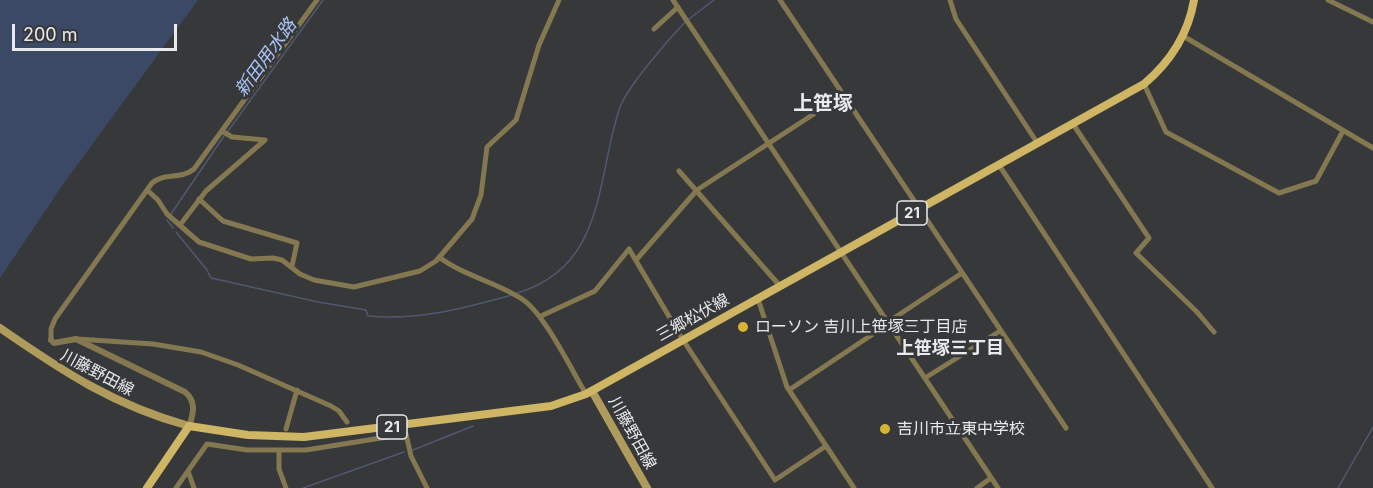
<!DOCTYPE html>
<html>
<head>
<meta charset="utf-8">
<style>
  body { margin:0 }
  #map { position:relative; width:1373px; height:488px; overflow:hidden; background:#37383a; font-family:Inter,sans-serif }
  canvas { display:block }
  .scale { position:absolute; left:12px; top:24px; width:165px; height:27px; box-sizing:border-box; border:3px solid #e9eaec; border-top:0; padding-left:8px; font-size:18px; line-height:21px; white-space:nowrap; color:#e9eaec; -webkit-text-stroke:4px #37383a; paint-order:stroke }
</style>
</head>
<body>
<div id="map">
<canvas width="1373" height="488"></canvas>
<div class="scale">200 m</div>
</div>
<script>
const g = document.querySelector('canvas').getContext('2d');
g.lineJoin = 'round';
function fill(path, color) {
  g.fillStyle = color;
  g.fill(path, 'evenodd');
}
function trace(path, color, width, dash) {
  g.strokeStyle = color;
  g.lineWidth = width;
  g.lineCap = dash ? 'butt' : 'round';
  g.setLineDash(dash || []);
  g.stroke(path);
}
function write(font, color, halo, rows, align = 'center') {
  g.font = font + ' Inter,"Noto Sans JP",sans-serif';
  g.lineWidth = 6;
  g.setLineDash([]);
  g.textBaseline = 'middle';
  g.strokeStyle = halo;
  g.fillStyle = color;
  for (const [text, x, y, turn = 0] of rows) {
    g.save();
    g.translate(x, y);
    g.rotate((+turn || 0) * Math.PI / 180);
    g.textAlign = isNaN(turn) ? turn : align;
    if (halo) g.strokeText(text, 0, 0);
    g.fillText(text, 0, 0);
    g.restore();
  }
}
fill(new Path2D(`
  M0,0H198L64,183L0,278Z`), '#3b4967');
trace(new Path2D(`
  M689,19L714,0
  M228,131L323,0
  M171,214L224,136
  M167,220L173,228
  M176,232L207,270L211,278L318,302L366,310L368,316C417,321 465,308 512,295
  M517,293C605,267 596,182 619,110C625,89 669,39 685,22
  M413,450L473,426
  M303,488L404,452
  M1338,488L1373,427`), '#4e5971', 1.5);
trace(new Path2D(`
  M673,0L998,488
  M780,0L1066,428
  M950,0L956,19L1038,144
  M1328,0L1373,22
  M654,29L678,7
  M1183,36L1373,148
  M1144,84L1166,132L1279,193L1316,181L1343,131
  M1073,124L1149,238L1136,253L1197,312L1214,332
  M999,165L1212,488
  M679,171L780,286
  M147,190L158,200L167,214L199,242L251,259L273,258L282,260L300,274L314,280L354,287L420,271L436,261L472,219L481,195L487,147L516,120L539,45L559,0
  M199,199L223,221L297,243L292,266
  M180,225L206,191L265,140L232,137L222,131
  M439,257C464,276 496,282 522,299C544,313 571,369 586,394
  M636,260L697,190L843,95
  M758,299L787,387L854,488
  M541,316L595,291L629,249L683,340L775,480L826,446
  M888,322L962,273
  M77,339L153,344L201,352L238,365L331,406L339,411L347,422
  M51,340V329L55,319L152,183C165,172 181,180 194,169L317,0
  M925,378L1000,331
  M789,390L888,324
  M286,429L297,390
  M279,451V469L286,488
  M188,471L194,488
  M176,488L207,444L247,450H306L406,434L411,456L427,488
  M977,488L991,478`), '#847851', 5);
trace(new Path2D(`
  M51,340L54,343L76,339L185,392C196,401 194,413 189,426`), '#847851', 6);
trace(new Path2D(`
  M0,328C62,371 115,406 189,426
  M592,391L647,488`), '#af9b5c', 8);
trace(new Path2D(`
  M147,488L189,426L248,435L304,437L551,406L586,394L1144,84C1170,62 1188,35 1194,0`), '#cfb664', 8);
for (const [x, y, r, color] of [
  [743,327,6,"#d7b434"],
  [885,429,6,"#d7b434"]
]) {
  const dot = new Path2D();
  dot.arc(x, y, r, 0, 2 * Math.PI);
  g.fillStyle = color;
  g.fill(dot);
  trace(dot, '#37383a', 2);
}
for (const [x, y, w] of [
  [912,213,30],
  [392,427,30]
]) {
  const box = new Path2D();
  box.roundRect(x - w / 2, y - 12, w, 24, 4.5);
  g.fillStyle = '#37383a';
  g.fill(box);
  trace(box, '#e9eaec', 1.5);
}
write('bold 15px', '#e9eaec', null, [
  ["21",912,213],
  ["21",392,427]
]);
write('16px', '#e9eaec', '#37383a', [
  ["三郷松伏線",693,318,-29],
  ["川藤野田線",97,373,28],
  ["川藤野田線",632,433,61]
]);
write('16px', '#e9eaec', '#37383a', [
  ["ローソン 吉川上笹塚三丁目店",755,327],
  ["吉川市立東中学校",897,429]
], 'left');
write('italic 18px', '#a9c3f5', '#37383a', [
  ["新田用水路",266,58,-54]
]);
write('bold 18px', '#e9eaec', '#37383a', [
  ["上笹塚三丁目",950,349]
]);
write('bold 20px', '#e9eaec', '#37383a', [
  ["上笹塚",823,104]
]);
</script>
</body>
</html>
